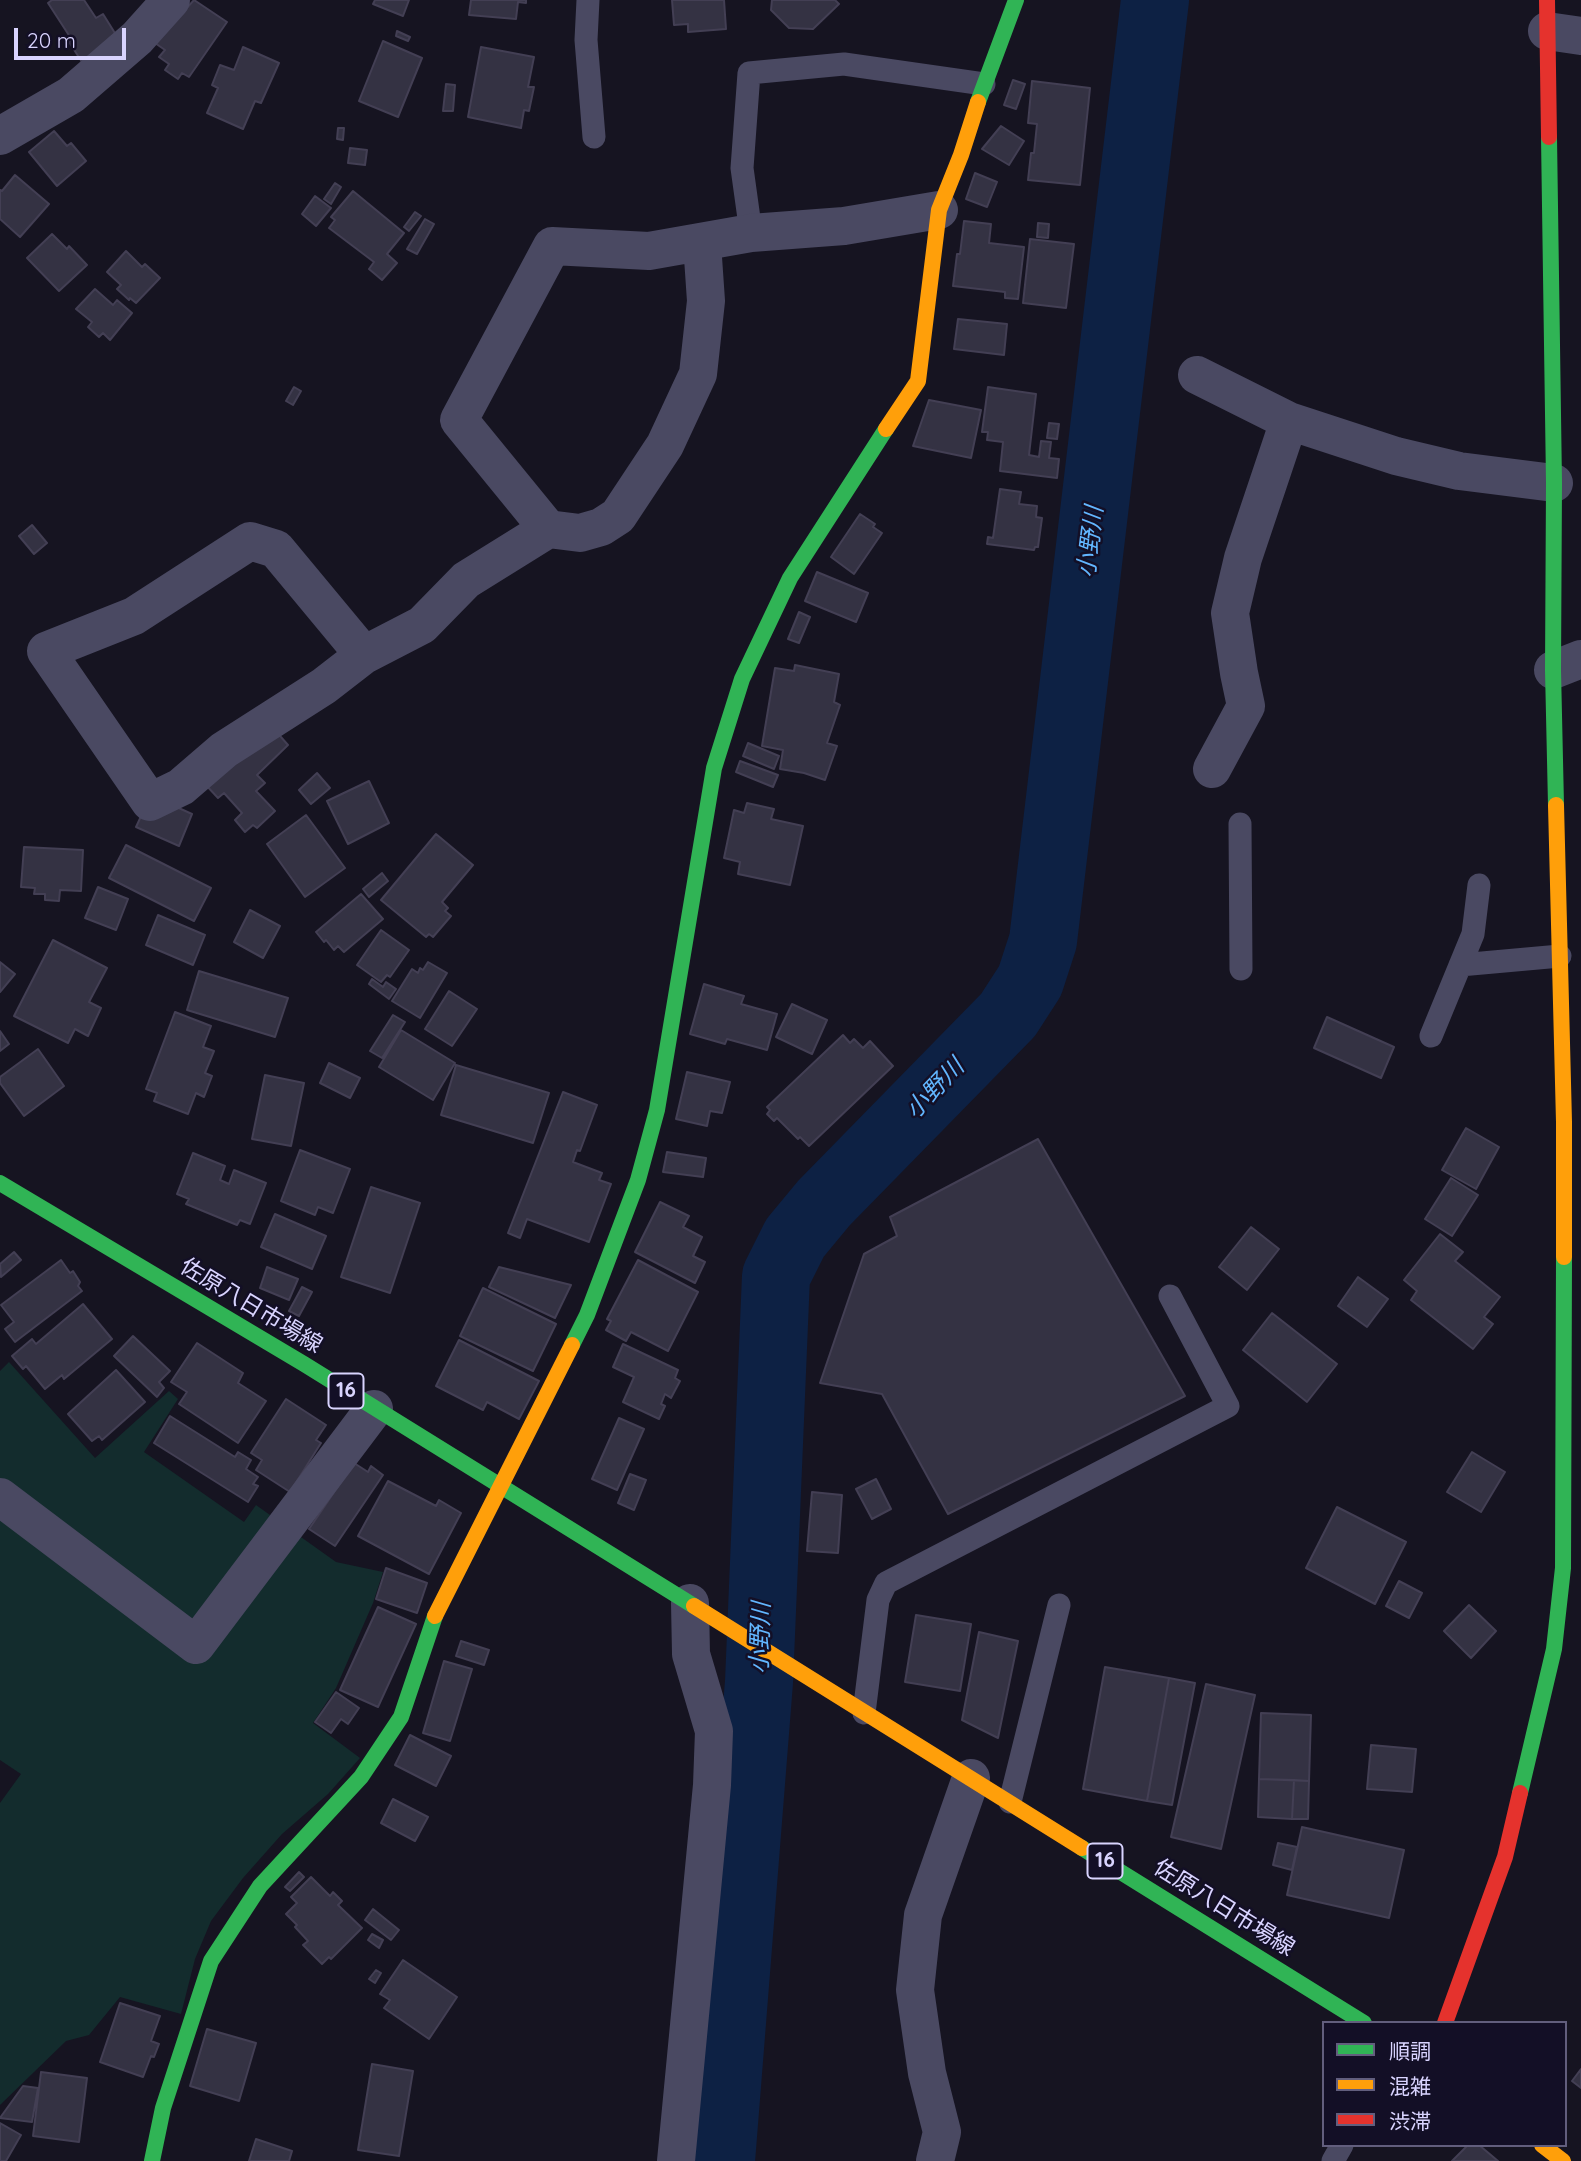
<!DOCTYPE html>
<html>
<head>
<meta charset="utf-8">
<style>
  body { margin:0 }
  #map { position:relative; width:1581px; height:2161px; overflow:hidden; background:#161421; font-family:Quicksand,"Noto Sans JP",sans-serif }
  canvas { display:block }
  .legend { position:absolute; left:1322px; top:2021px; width:245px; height:126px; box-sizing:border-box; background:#130f26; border:2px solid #625e7d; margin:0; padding:9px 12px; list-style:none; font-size:21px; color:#d9d4ff }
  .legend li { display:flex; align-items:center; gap:14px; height:35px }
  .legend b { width:35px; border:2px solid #625e7d }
  .scale { position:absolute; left:14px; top:28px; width:112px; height:32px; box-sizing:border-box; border:4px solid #d9d4ff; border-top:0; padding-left:9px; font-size:21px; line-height:24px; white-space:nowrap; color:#d9d4ff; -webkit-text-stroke:5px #130f26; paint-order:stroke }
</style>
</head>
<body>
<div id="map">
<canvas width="1581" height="2161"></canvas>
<ul class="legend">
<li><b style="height:9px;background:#30b455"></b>順調</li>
<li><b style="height:9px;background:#ff9f0a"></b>混雑</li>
<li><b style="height:9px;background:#e5322d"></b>渋滞</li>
</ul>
<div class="scale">20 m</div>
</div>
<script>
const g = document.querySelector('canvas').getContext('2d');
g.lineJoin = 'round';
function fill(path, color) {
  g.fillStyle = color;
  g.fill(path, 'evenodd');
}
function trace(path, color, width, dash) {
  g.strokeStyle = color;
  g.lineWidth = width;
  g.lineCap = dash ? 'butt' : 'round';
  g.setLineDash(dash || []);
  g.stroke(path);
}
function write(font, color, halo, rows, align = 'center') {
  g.font = font + ' Quicksand,"Noto Sans JP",sans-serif';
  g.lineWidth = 5;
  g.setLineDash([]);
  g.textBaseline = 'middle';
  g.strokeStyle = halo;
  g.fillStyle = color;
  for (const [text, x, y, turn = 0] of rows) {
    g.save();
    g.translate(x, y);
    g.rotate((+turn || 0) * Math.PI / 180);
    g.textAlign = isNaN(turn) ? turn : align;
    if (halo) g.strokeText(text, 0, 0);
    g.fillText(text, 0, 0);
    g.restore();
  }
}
fill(new Path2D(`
  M9,1362L95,1458L169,1391L178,1399L144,1452L244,1522L256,1505L336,1562L383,1572L373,1603L336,1688L313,1723L360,1758L328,1794L282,1834L243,1878L211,1921L195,1959L181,2014L120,1997L89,2035L66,2041L0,2105V1803L21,1774L0,1760V1371Z`), '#132c2d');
trace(new Path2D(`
  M721,2161L759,1682L776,1276L795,1238L824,1203L1008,1015L1030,981L1043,941L1155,0`), '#0d2144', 68);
const building = new Path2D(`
  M52,0H84L96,18L103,14L118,38L82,62L69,42L72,40L48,3Z
  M194,0L227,22L189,77L182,73L178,79L165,70L169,64L159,57L165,50L155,43Z
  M375,0H409L403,16L373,4Z
  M471,0H526V3L518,2L516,19L469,15Z
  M672,0H724L726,29L688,32V24L674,25Z
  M772,0H835L839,4L813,29L789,28L771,10Z
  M397,31L410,37L408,41L396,36Z
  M383,41L422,58L398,117L359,101Z
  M243,47L279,63L261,103L255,101L243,129L207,113L218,88L212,85L220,65L234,70Z
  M481,47L534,57L528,87H534L529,111L524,110L521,128L468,117Z
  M1013,80L1025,84L1016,109L1004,105Z
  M1032,81L1090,88L1080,185L1028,180L1031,153H1034L1037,124L1028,123Z
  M446,84L455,85L453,111H443Z
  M1001,126L1024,141L1009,165L982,149Z
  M338,128H344L343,140L337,139Z
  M54,131L67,146L71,143L86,161L57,186L29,152Z
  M350,148L367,150L365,165L348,163Z
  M975,173L997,182L987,207L966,199Z
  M15,175L49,204L20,237L0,219V190L2,191Z
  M335,183L341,187L331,204L324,199Z
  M353,191L404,233L387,254L397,263L382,280L369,269L374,262L329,228L335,220L331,217Z
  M315,196L331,208L316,226L302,214Z
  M415,212L421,216L409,231L404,227Z
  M425,219L434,224L417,254L407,249Z
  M964,221L991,224L989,243L1024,247L1018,299L1005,298V292L953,286L957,254H960Z
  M1038,223L1049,224L1048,238L1037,237Z
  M52,234L67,249L69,246L87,265L59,291L27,258Z
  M1030,239L1074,244L1066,308L1023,303Z
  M126,251L142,267L145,264L160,278L136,303L130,298L129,300L117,289L121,285L107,272Z
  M95,289L113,305L117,300L132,313L110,340L103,333L99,337L88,327L92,322L76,309Z
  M958,319L1007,324L1004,355L954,349Z
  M294,387L301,391L293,405L286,401Z
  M988,387L1036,394L1029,455L1039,457L1041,441L1051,442L1049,458L1059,459L1057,478L1000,471L1003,442L987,440L988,432H982Z
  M929,400L981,410L971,458L913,446Z
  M1049,423L1059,424L1057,439L1047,438Z
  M1000,489L1021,492L1019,504L1037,506L1036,517L1042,518L1038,547H1035L1034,550L987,544L988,537L993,538Z
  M860,514L875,524L873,527L882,533L854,574L831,557Z
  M32,525L47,543L34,554L19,536Z
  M817,572L868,593L856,622L805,601Z
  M799,612L810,617L799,643L788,639Z
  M795,665L839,674L834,702L840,705L827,743L837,746L825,780L804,773L780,769L783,750L762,746L775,668L794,671Z
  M273,728L288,745L257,775L265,783L256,791L275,811L257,828L253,825L245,832L235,820L242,813L224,793L218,798L205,784Z
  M748,743L779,756L774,769L743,756Z
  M740,761L778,775L773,787L736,772Z
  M317,773L330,788L311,804L299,790Z
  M369,781L389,823L348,844L327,801Z
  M747,803L774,809L771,819L803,826L790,885L738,874L740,862L724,858L734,810L744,813Z
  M172,805L192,814L179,846L136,827L143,812Z
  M306,815L345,868L305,897L267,844Z
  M436,834L473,865L442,902L448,908L445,911L451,916L433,937L429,934L426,937L381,900Z
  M126,845L211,888L194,921L109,878Z
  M24,847L83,850L81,891L60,890L59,901L45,900V894H34L35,888L21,887Z
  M382,873L388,881L369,897L363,889Z
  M98,887L128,899L116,930L85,918Z
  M361,894L383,919L344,952L338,946L334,950L326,940L324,942L316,932Z
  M250,910L280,926L263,958L234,942Z
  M158,915L205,935L193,965L146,945Z
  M381,930L409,950L390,977L387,975L381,982L357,965Z
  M53,940L107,968L89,1002L101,1008L88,1036L75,1029L68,1043L14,1016Z
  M0,962L15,974L0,992Z
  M428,962L447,973L420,1018L392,1001L412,969L418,973L420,968L423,970Z
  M199,971L288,998L275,1037L187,1010Z
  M372,979L383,987L386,982L396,989L389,999L369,984Z
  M704,984L744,996L741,1004L777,1014L767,1050L727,1039L725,1044L690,1034Z
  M449,991L477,1009L452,1046L425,1029Z
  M792,1004L827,1020L812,1054L776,1037Z
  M175,1012L211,1026L203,1047L214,1051L205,1073L212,1076L204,1097L196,1093L188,1114L154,1101L157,1093L146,1089Z
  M393,1015L405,1022L382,1058L370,1051Z
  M1327,1017L1394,1047L1381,1078L1314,1048Z
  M401,1030L455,1063L433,1100L379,1067Z
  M0,1031L9,1044L0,1051Z
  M843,1035L850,1043L854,1039L863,1048L870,1041L893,1066L809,1146L800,1137L798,1139L777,1118L774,1121L767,1114L770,1110L767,1107Z
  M38,1049L64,1086L24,1116L0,1083V1077Z
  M329,1063L360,1078L350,1098L320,1083Z
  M456,1065L549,1093L533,1143L441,1115Z
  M687,1072L730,1082L722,1113L710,1111L707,1126L676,1119Z
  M265,1075L304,1083L291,1146L252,1139Z
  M563,1092L597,1105L580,1151L577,1150L573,1162L602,1173L599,1180L611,1184L589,1242L527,1219L520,1238L508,1233Z
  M1466,1128L1499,1147L1476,1189L1442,1170Z
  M1038,1139L1185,1396L948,1514L882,1394L820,1383L864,1254L897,1236L890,1217Z
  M300,1150L350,1169L333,1213L318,1207L315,1215L281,1201Z
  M667,1152L706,1158L703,1177L663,1172Z
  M193,1153L225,1166L220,1180L229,1184L234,1170L266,1183L250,1224L240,1220L237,1225L186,1204L189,1199L177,1194Z
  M1451,1178L1478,1195L1452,1236L1425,1219Z
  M371,1187L420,1203L390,1293L341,1277Z
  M660,1202L689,1216L683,1227L702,1237L693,1256L705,1262L695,1283L635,1252Z
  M275,1214L326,1236L312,1269L261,1247Z
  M1251,1227L1279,1249L1247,1290L1219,1267Z
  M1440,1234L1463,1252L1455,1261L1500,1297L1484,1317L1493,1324L1473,1349L1411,1300L1417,1291L1404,1280Z
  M14,1252L21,1260L1,1277L0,1264Z
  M61,1260L70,1273L73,1271L80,1282L78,1286L82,1291L15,1342L5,1329L14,1322L1,1305Z
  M638,1260L698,1292L668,1351L631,1332L626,1341L606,1330L611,1321L607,1319Z
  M267,1267L298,1279L289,1300L260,1288Z
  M499,1267L571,1285L555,1318L489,1287Z
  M1358,1277L1388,1299L1367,1327L1338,1306Z
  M302,1287L312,1292L299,1316L289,1311Z
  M483,1288L556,1324L533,1371L460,1336Z
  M83,1304L112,1339L64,1379L62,1375L45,1389L26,1366L23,1369L12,1356L32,1339L36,1344Z
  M1272,1313L1337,1364L1307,1402L1243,1350Z
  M133,1336L170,1371L159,1382L164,1388L157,1397L114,1356Z
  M459,1340L539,1381L519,1419L487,1402L483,1410L436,1386Z
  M197,1343L243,1373L238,1383L266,1401L238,1443L179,1404L187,1392L171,1382Z
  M623,1344L678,1370L675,1378L680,1381L671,1398L665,1394L661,1404L665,1406L659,1419L623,1402L634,1377L613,1367Z
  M116,1370L145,1402L102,1440L99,1436L92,1441L68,1414Z
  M286,1399L326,1425L316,1440L321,1443L290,1492L256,1470L262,1460L251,1453Z
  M170,1416L235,1457L238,1452L251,1460L246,1469L258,1477L253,1484L258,1486L248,1502L154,1443Z
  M619,1418L644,1429L617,1490L592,1479Z
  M1472,1452L1505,1472L1481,1512L1447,1492Z
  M354,1463L368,1472L371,1466L383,1475L335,1546L309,1529Z
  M630,1474L646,1480L634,1510L618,1503Z
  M876,1479L891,1509L872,1519L856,1489Z
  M388,1481L436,1506L439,1500L461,1513L429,1574L358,1536Z
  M812,1492L842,1495L838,1553L807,1551Z
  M1337,1507L1406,1542L1375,1604L1306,1568Z
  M386,1568L427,1583L417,1613L376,1599Z
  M1399,1581L1422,1593L1409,1618L1386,1606Z
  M1469,1605L1496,1631L1471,1658L1444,1631Z
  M378,1607L416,1624L378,1707L340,1690Z
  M916,1615L971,1624L960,1691L905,1682Z
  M979,1632L1018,1641L998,1738L962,1720Z
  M461,1641L489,1650L484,1665L456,1656Z
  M444,1661L472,1669L450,1741L423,1733Z
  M1105,1667L1169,1678L1147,1801L1083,1789Z
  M1169,1678L1195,1683L1172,1805L1147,1801Z
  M1206,1684L1255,1695L1221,1849L1171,1837Z
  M336,1692L359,1708L348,1724L341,1719L331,1733L315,1722Z
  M1261,1713L1311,1715L1309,1781L1259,1779Z
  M410,1735L451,1756L436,1786L395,1765Z
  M1371,1745L1416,1749L1412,1792L1367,1789Z
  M1259,1779L1294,1780L1292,1819L1258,1817Z
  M1294,1780L1309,1781L1308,1819H1292Z
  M393,1799L428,1817L415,1841L381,1823Z
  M1302,1827L1404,1850L1389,1918L1287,1895Z
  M1278,1843L1297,1847L1292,1870L1273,1865Z
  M299,1872L304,1877L290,1891L285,1887Z
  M311,1877L330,1896L333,1892L342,1901L338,1905L362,1928L331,1959L329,1957L322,1964L303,1945L308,1941L295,1927L297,1925L286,1914L297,1903L291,1897Z
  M373,1909L399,1930L391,1940L365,1920Z
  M372,1934L383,1940L379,1948L368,1940Z
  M403,1960L457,1997L429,2039L384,2008L390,2000L380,1994Z
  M376,1970L381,1973L375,1983L369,1979Z
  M120,2003L160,2016L151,2041L159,2044L154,2057L151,2056L143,2077L100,2062Z
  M207,2029L256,2043L239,2101L190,2086Z
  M372,2064L413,2071L399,2156L358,2150Z
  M1581,2069V2088L1572,2081Z
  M41,2072L87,2078L79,2142L33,2136Z
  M23,2086L38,2088L32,2122L0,2118Z
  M0,2123L21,2135L6,2161H0Z
  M256,2139L292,2151L289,2161H249Z
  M1468,2145H1479L1498,2161H1452Z`);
fill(building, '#343243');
trace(building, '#433f54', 2);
trace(new Path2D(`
  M588,0L586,40L594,137
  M751,233L742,168L749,73L844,64L984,84
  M1240,824L1241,969
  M1460,965L1560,956
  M1431,1036L1473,934L1479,885
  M864,1713L878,1600L886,1583L1228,1406L1170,1296
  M1010,1802L1059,1605
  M1333,2161L1342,2145`), '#4a4962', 23);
trace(new Path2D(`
  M1547,31L1581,36
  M0,136L71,95L137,38L171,0
  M1197,375L1289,421L1396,456L1459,471L1554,483
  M548,529L459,420L552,246L649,251L751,233L844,226L939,210
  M364,655L276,549L250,541L134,616L46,651L150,802L181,787L224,750L324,686L364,655L422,625L466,580L548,529L580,533L601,527L618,516L665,445L698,374L706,301L702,243
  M1553,670L1581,659
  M1212,769L1246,706L1239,673L1230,613L1243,558L1289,421
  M0,1497L196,1645L374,1409
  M676,2161L712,1785L714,1731L691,1654L690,1603
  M935,2161L942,2132L927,2073L915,1990L923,1915L971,1778`), '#4a4962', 38);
trace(new Path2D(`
  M978,102L1016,0
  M1549,137L1554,483L1553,670L1556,805
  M0,1183L304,1364L694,1606
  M572,1345L587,1315L638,1180L657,1110L714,768L742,679L790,578L886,429
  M1520,1793L1554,1649L1563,1568L1564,1257
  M1082,1848L1364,2023
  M152,2161L163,2108L211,1961L260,1886L361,1777L401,1717L435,1616`), '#30b455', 16);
trace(new Path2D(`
  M886,429L918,381L939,210L961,155L978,102
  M1556,805L1564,1122V1257
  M694,1606L1082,1848
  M435,1616L572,1345
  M1542,2145L1563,2161`), '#ff9f0a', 16);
trace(new Path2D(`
  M1547,0L1549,137
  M1445,2023L1505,1857L1520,1793`), '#e5322d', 16);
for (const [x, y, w] of [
  [346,1391,35],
  [1105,1861,35]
]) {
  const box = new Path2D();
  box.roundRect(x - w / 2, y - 17.5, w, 35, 5);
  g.fillStyle = '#130f26';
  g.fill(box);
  trace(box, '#d9d4ff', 2);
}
write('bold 21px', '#d9d4ff', null, [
  ["16",346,1391],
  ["16",1105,1861]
]);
write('23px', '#d9d4ff', '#130f26', [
  ["佐原八日市場線",251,1306,31],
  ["佐原八日市場線",1224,1908,32]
]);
write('italic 24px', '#62b6ff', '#130f26', [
  ["小野川",1091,542,-83],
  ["小野川",935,1089,-46],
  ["小野川",761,1638,-88]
]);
</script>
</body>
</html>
